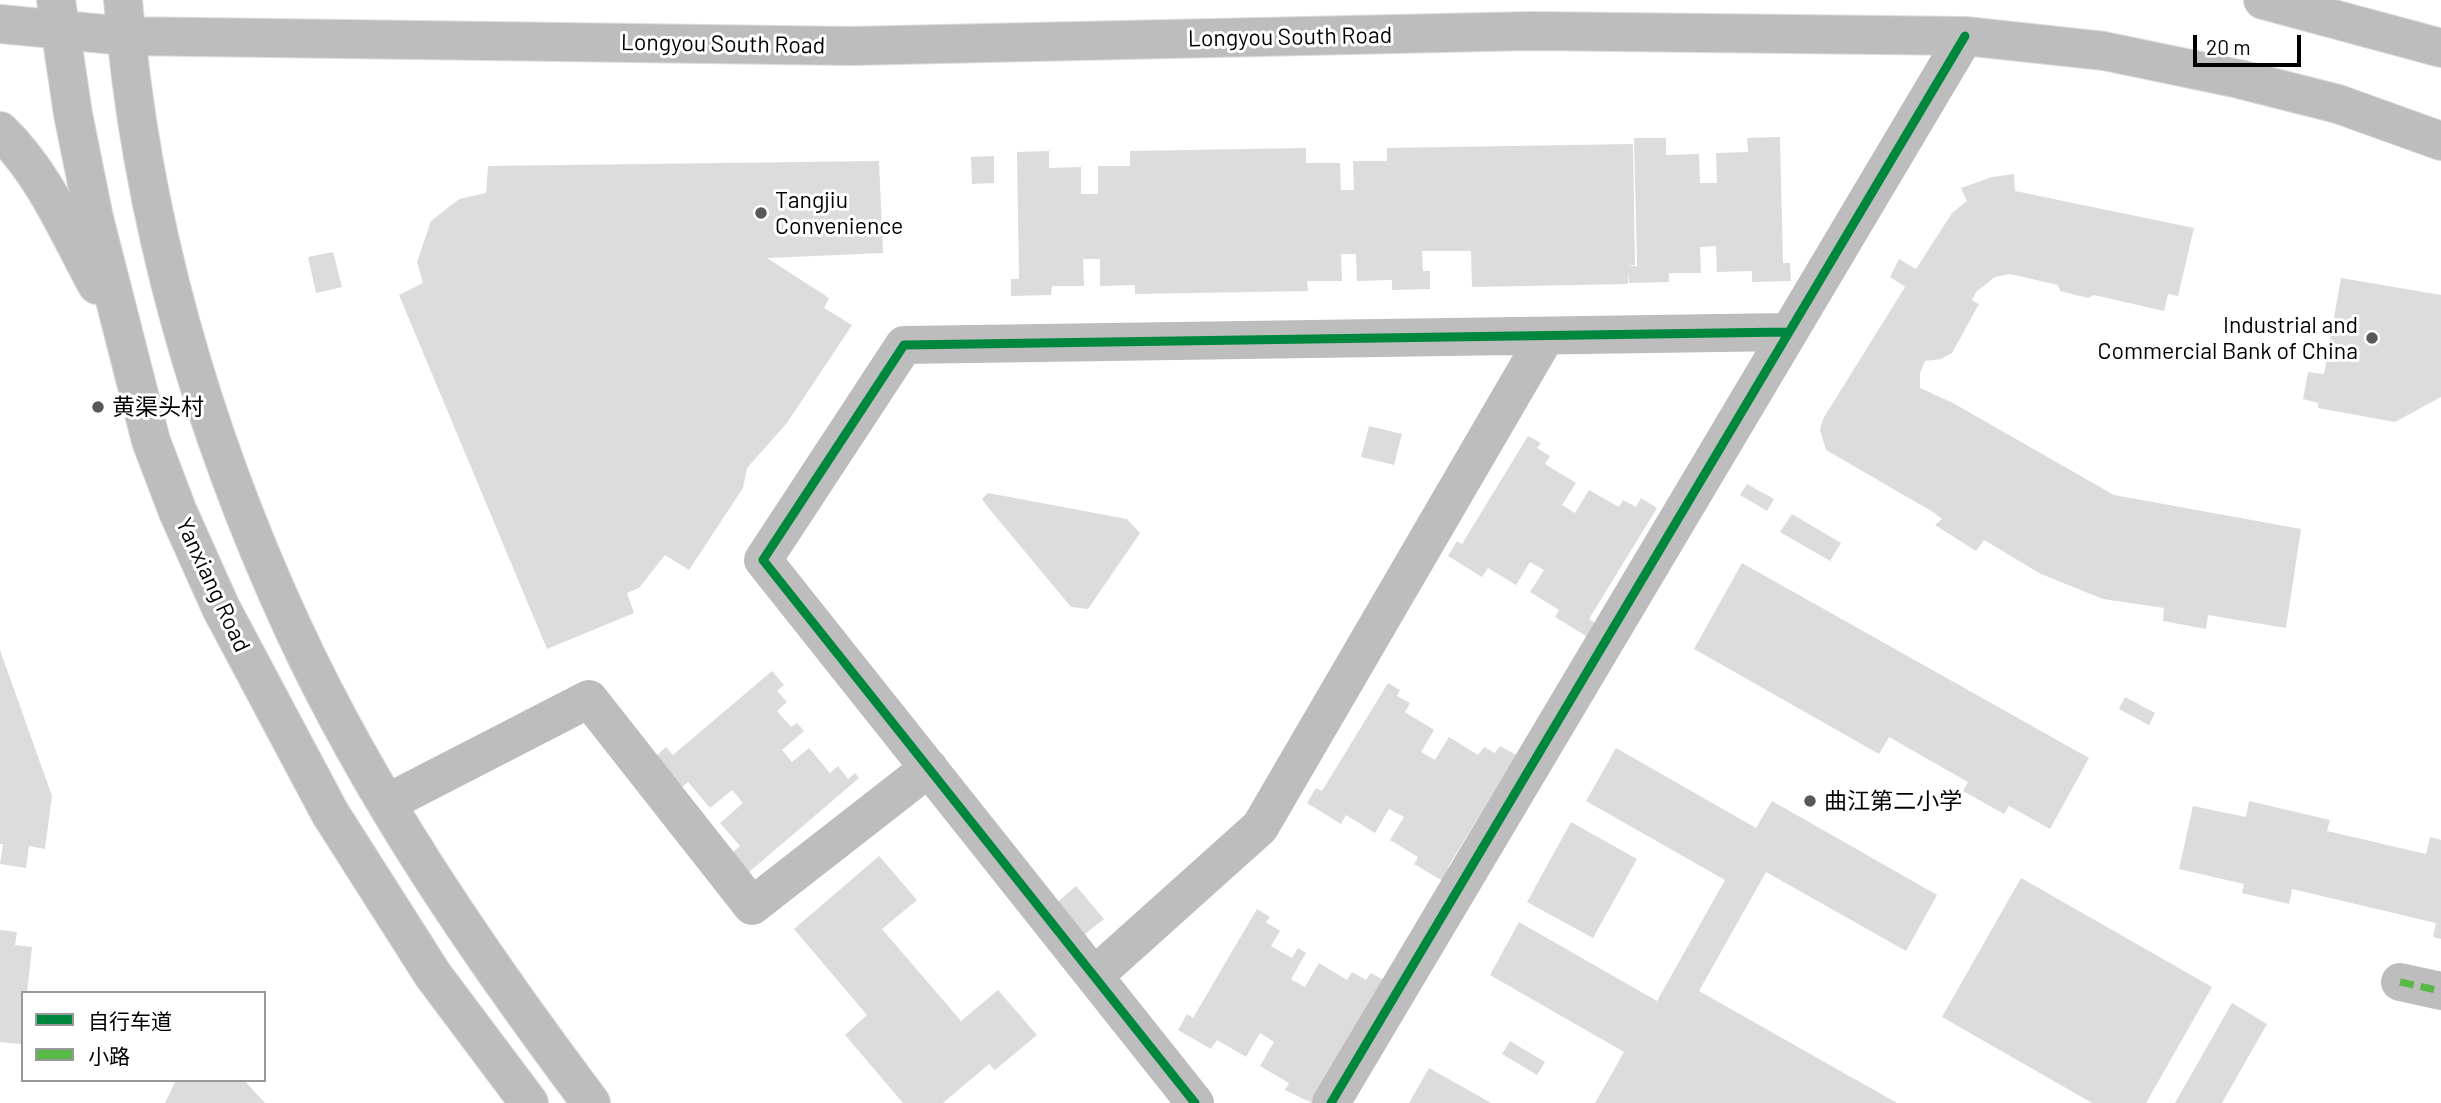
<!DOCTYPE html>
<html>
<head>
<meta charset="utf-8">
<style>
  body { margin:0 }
  #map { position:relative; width:2441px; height:1103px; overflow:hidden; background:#fff; font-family:Barlow,"Noto Sans SC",sans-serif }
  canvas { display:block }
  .legend { position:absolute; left:21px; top:991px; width:245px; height:91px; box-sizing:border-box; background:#fff; border:2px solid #999; margin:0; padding:9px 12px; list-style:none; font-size:21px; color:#000 }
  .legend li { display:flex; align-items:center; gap:14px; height:35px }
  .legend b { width:35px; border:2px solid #999 }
  .scale { position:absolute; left:2193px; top:35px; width:108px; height:32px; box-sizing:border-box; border:4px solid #000; border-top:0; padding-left:9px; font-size:21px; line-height:24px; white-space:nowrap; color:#000; -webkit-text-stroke:5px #fff; paint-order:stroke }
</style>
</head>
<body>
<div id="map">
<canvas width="2441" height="1103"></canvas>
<ul class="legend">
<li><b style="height:9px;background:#00873e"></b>自行车道</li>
<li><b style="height:9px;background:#58b947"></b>小路</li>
</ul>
<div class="scale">20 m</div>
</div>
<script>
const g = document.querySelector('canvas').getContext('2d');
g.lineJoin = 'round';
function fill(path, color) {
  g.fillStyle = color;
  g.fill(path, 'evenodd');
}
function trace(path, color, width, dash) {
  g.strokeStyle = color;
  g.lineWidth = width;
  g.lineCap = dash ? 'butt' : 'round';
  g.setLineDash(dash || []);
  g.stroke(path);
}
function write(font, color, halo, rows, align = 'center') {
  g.font = font + ' Barlow,"Noto Sans SC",sans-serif';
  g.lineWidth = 6;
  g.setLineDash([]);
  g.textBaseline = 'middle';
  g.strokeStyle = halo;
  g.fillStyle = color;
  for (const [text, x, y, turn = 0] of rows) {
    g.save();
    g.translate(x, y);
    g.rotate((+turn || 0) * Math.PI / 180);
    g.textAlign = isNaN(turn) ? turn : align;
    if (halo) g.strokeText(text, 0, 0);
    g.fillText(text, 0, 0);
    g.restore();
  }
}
fill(new Path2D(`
  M1780,137L1783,263H1790L1791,281L1752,282V271L1717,272L1716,246L1700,247L1701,273H1669V282L1629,283L1628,271V284L1472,287L1471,251H1422L1423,271H1430V289L1392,290V280L1357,281L1356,254H1341L1342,281H1307L1308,291L1135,294V285L1100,286V259H1083L1084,286H1052L1051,295L1011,296V279H1019L1017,152L1049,151V168L1081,167V194H1098V166H1130V151L1306,148V163H1340L1341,190H1354L1353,161H1387V148L1633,144L1635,265L1627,266H1637L1634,138H1666V155L1699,154L1700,183H1717L1716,153L1748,152L1747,138Z
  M994,156V183L972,184L971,157Z
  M879,161L883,253L767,258L829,298L824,308L852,325L787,423L747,468L743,488L689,570L665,555L639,588L627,593L634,613L547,649L399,295L423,283L417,262L431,221L459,199L486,193L488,166Z
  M2014,174L2015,191L2194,228L2178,296L2168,294L2164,311L2094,295L2088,298L2060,291L2058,285L2010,274L1995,277L1976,292L1972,300L1979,304L1952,353L1941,359L1925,361L1920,373V388L1953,403L2114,495L2301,529L2286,628L2208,615L2206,629L2163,621L2164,608L2103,599L2041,574L1984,540L1976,551L1935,525L1942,519L1933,512L1826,450L1820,430L1823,419L1905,287L1890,277L1899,259L1916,269L1952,213L1967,201L1961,188L1992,177Z
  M333,252L342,287L316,293L308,257Z
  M2341,278L2441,295V397L2395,422L2318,408V403L2303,399L2308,372L2324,374Z
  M1369,426L1402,434L1394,465L1361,457Z
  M1528,436L1541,443L1537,448L1550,456L1545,464L1576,483L1562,505L1575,513L1589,490L1619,507L1623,500L1636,507L1641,498L1657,508L1589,619L1597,624L1589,638L1555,617L1559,610L1530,592L1544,570L1530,562L1516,585L1488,568L1482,577L1448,556L1457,541L1462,544Z
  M1747,484L1774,499L1767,511L1740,495Z
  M988,493L1127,519L1140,533L1088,609L1071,607L987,506L982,499Z
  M1792,514L1841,543L1830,561L1780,532Z
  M1742,563L2089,758L2050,829L2009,806L2004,814L1963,791L1968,782L1889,737L1879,754L1694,649Z
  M0,650L52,796L45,849L29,846L26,868L0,864L3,844H0Z
  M772,671L784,685L777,691L787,702L777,711L791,727L797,723L804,731L782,750L792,762L809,748L830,773L838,766L848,779L855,773L859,778L748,873L732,853L740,846L720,823L743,803L732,790L710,808L688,782L680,789L654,758L666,747L673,755Z
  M1388,683L1400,690L1397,696L1410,703L1405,712L1434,730L1421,752L1435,760L1449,737L1478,755L1484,747L1495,753L1500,746L1516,755L1448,867L1453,870L1446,883L1414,864L1418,857L1390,840L1404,817L1389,809L1375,833L1346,815L1341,824L1307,803L1316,788L1322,791Z
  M2125,697L2155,713L2149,725L2119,709Z
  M1616,748L1756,828L1772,801L1937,895L1906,951L1766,872L1699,991L1897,1103H1595L1624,1052L1490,975L1519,922L1657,1001L1725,880L1586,801Z
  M2249,801L2330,820L2327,831L2426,854L2430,837L2441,840V939L2433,937L2436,923L2292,889L2289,904L2242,893L2244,884L2179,869L2193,806L2246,817Z
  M1571,822L1637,859L1593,938L1527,902Z
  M879,856L917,900L882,929L961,1021L998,990L1037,1035L995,1070L989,1064L943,1103H903L845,1035L867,1015L794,929Z
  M2021,878L2212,987L2146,1103H2092L1942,1017Z
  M1076,886L1104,919L1080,938L1053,906Z
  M1257,909L1270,917L1266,922L1280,931L1271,946L1292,958L1298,948L1306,953L1291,979L1305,987L1319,963L1347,980L1352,972L1366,980L1371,973L1385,981L1312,1103L1285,1090L1289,1083L1260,1066L1274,1042L1260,1033L1246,1057L1217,1040L1211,1049L1178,1030L1187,1014L1193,1018Z
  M0,930L17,932L15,945L32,947L27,993H23L21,1044L0,1042Z
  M2232,1003L2267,1024L2222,1103H2175Z
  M1510,1041L1545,1062L1537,1075L1502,1054Z
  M1429,1068L1491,1103H1409Z
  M176,1080H244L265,1103H165Z`), '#dcdcdc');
const major = new Path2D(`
  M56,0L73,114L94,218L151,441L178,512L221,608L330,813L433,975L529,1103
  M123,0C140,217 202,431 293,628C371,797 480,955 591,1103
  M2263,0L2441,48
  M0,24L125,36L851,46L1532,31L1965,36L2104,51L2239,79L2338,104L2441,141
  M0,131C44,173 68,232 97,285`);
trace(major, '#dbdbdb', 40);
trace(new Path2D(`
  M387,803L589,699L752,906L929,768
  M1094,976L1260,827L1546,336
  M2400,982L2441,991
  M1195,1103L763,560L904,345L1787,332
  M1331,1103L1965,36`), '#bdbdbd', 38);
trace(major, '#bdbdbd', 38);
trace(new Path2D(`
  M2400,982L2441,991`), '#58b947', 7, [14, 7]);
trace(new Path2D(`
  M1195,1103L763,560L904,345L1787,332
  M1331,1103L1965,36`), '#00873e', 9);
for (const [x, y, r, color] of [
  [761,213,7,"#595959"],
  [2372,338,7,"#595959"],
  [98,407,7,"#595959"],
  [1810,801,7,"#595959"]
]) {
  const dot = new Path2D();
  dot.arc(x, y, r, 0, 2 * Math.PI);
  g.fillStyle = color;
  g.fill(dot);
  trace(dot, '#fff', 2.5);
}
write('23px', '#000', '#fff', [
  ["Longyou South Road",1290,37,-1],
  ["Longyou South Road",723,44,1],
  ["Yanxiang Road",213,585,65]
]);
write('23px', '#000', '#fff', [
  ["Tangjiu",775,200],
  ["Convenience",775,226],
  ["Industrial and",2358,325,"right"],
  ["Commercial Bank of China",2358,351,"right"],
  ["黄渠头村",112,407],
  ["曲江第二小学",1824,801]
], 'left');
</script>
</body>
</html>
